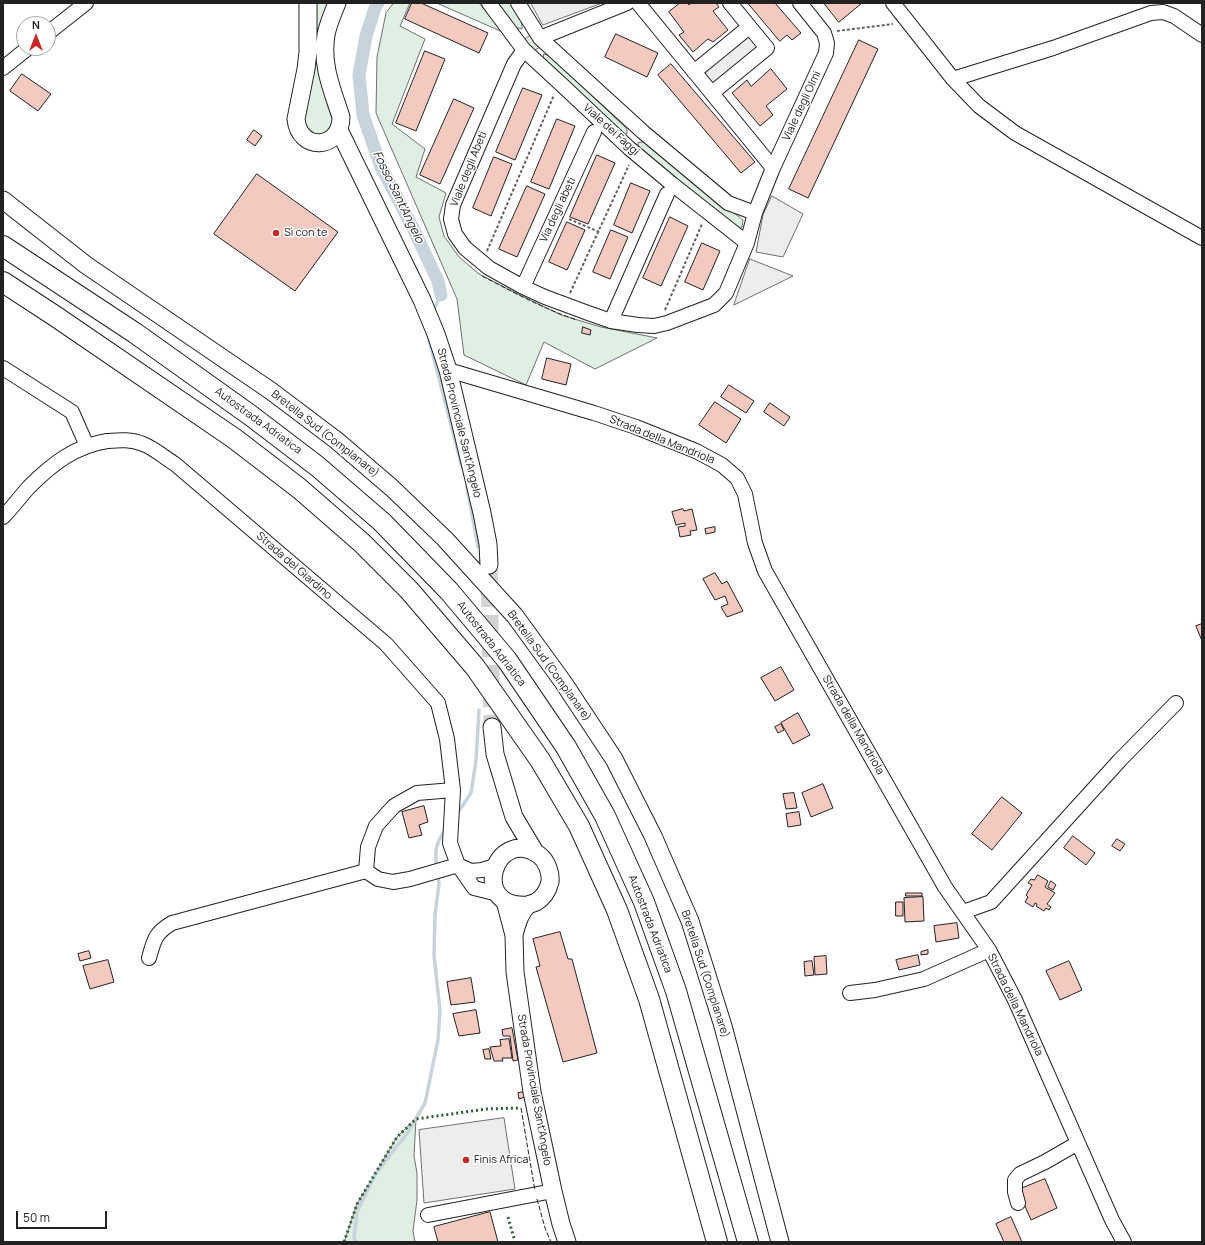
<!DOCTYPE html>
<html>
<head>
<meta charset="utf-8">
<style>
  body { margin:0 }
  #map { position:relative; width:1205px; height:1245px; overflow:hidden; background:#fff; font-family:Manrope,sans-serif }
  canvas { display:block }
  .frame { position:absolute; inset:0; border:4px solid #222; pointer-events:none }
  .north { position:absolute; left:16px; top:16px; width:40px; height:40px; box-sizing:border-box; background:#fff; border:1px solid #a7a7a7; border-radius:50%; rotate:0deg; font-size:11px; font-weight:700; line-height:16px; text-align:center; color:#222 }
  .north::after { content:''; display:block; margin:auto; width:14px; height:18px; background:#c62828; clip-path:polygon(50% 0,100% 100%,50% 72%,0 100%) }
  .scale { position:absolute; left:16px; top:1211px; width:91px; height:18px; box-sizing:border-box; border:2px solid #222; border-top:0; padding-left:5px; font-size:12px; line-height:14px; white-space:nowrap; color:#222; -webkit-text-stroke:3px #fff; paint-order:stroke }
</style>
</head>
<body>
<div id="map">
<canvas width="1205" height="1245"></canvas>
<div class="frame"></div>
<div class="north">N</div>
<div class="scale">50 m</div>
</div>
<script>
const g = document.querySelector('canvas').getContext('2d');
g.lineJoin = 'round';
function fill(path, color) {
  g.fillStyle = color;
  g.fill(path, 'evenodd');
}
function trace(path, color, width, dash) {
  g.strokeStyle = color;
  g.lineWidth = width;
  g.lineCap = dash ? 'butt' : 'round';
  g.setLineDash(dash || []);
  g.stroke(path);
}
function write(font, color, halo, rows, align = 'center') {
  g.font = font + ' Manrope,sans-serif';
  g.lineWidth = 3;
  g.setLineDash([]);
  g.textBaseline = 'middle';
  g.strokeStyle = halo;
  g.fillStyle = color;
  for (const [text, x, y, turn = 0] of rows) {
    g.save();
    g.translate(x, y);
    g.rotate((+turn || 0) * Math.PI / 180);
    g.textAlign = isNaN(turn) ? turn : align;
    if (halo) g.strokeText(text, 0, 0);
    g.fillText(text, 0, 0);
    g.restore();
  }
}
const green = new Path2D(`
  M313,3H330L334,112L332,135L311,136L303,120Z
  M394,3H410L400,26L425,39L392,124L425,149L416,177L446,193L439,217L444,236L459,257L479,274L512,291L561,315L601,327L657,338L595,369L544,342L526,385L464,355L457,299L376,113L377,57L386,13Z
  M437,3H479L503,32Z
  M498,3H510L522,21V29L514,27Z
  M531,35L540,47L534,51L524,40Z
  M544,54L550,56L627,129V134H620L543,60Z
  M645,142L743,220L742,227L737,229L638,148V143Z
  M416,1119L414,1156L417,1173V1200L413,1231L415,1242H344L357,1204L397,1137Z`);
fill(green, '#e0efe3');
trace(green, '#6f6f6f', 1);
const parking = new Path2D(`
  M531,3H602L543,25Z
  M749,31L761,47L712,87L700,72Z
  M772,196L803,214L783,257L756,252L763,215Z
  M750,259L793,276L734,305Z
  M504,1118L515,1189L424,1203L419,1130Z`);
fill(parking, '#ededed');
trace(parking, '#6f6f6f', 1);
trace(new Path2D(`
  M435,307L441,295
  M427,332L462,467
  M467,487L478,547
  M457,814L471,793L476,761L479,710
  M437,867C434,852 436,843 445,830
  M356,1242L354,1238L357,1212L375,1175L397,1146L407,1134L425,1103L438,1040L440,1011L434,955L435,914L439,884L438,873`), '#c7d3dd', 3.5);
trace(new Path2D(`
  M378,3L375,8L366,36L359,75L363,115L381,167L412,226L438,281L441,295`), '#c7d3dd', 13);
const building = new Path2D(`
  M412,3H421L488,33L479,53L405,19Z
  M680,3H688L689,5L691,3H716L719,7L713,11L728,30L713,42L708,39L693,52L679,35L684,32L669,12Z
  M748,3H775L801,33L792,40L787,35L780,41Z
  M824,3H862L839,22Z
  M616,34L658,53L647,77L605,57Z
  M859,40L878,49L808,198L789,189Z
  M425,51L445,59L416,131L396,123Z
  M671,64L755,162L741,173L658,75Z
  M771,69L787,89L766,106L773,115L760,126L732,93L747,80L751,86Z
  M22,74L51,94L38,111L10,91Z
  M523,88L542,95L515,160L496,152Z
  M454,99L474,108L440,184L420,175Z
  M557,119L575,126L549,189L531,182Z
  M254,130L262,136L255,146L247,140Z
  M597,155L615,163L588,224L570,217Z
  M494,157L512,164L491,216L473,208Z
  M257,174L338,232L295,291L214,234Z
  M631,183L650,191L632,233L614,225Z
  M527,186L545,194L517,257L499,249Z
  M670,217L688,226L661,286L643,278Z
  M567,222L585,230L567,270L549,262Z
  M611,230L628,237L610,279L593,272Z
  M702,243L720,251L703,290L685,282Z
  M583,327L591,330L590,335L582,333Z
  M547,358L571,364L566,385L542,379Z
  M729,385L754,401L746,413L721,397Z
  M715,402L741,419L726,443L699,425Z
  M770,403L790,417L784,426L764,412Z
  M683,509L684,511L692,509L697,530L690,531L691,535L680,537L678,527L685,526V523L676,525L672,512Z
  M715,527V532L706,534L705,529Z
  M715,573L722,584L727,581L743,611L727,617L721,607L728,604L725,596L715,600L703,579Z
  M1202,624V641L1196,626Z
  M781,667L794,690L775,701L761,678Z
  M798,713L810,735L793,744L781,723Z
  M781,724L784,730L778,733L775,727Z
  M823,784L833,808L811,817L802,793Z
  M794,793L797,808L786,809L783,794Z
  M1002,797L1022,813L992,850L972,834Z
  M424,806L428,822L419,825L422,835L409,838L402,812Z
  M799,812L801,825L788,827L786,814Z
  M1073,836L1095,853L1086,865L1064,848Z
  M1117,839L1125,844L1120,851L1112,846Z
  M1038,875L1048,881L1045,887L1055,893L1047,904L1051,907L1049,910L1046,908L1044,911L1036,906L1037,904L1035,903L1033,907L1025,902L1028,897L1026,895L1032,885L1028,883L1031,879L1034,880Z
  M1051,881L1056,885L1053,890L1048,887Z
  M906,893H922V896H906Z
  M923,897L924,921L905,922L904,898Z
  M896,902H903V916H896Z
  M957,923L959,938L936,942L934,926Z
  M560,932L568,959H572L597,1053L563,1062L536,967L540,966L533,939Z
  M928,950V954L921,955V952Z
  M89,951L91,958L80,961L78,954Z
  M918,955L920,965L899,970L896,960Z
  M826,956L827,974L815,975L814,957Z
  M108,960L114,982L90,989L83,966Z
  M812,961L814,975L805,976L804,962Z
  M1069,961L1082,990L1060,1000L1046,971Z
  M471,978L475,1002L451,1005L447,982Z
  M476,1010L480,1033L459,1036L453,1014Z
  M512,1028L518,1060L513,1061L510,1036H503L502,1030Z
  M509,1039L512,1058H502L503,1061H494L490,1047L501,1046L500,1040Z
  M489,1049L491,1059H485L483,1050Z
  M525,1092V1097L519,1099L518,1093Z
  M1045,1179L1057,1208L1031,1220L1018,1190Z
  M490,1212L498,1242H438L434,1227Z
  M1011,1217L1022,1242H1004L996,1224Z`);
fill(building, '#f3c9c0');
trace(building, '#222', 1);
trace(new Path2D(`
  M489,565L492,727`), '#d3d3d3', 17, [17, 8]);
const minor = new Path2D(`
  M489,3L524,50L562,85L629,148L672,184L747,243
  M518,3L540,38L643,132L728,203L755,213
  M638,3L773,168
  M893,3L953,79L979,106L1015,133L1202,238
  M48,33L86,3
  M540,38L627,3
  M524,50L514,64L453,205L451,219L455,234L465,248L489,268L523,287L545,297L588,313L611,321L638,325L654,326L667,323L714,305L726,293L747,243L755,213L773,168L826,53L827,43L824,33L800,3
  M3,68L28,48
  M694,72L749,27
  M953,79L1053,48L1151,13L1163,12L1174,16L1202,35
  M712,93L767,48L730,3
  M523,287L594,132
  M611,321L667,194
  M3,368L72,412L87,446
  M448,370L594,413L636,427L696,451L722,465L737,478L745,494L755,543L765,571L945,887L989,950L1015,1000L1112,1220L1124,1242
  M3,517C12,508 20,497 29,487C52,464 75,446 107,441C120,440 131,439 143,444C154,448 165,458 175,464L386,644L438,703L447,739L453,790L450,843L458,865L474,888L498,894
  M458,865L471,871L482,870L495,866
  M366,871L368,847L376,826L394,806L417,793L453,790
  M963,912L991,902L1120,760L1176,703
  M149,958C154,940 155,933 172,923L366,871L378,879L393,882L410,879L458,865
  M850,993L875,990L924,979L989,950
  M1018,1203L1015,1192V1180L1020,1174L1045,1162L1078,1143
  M428,1215L553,1191`);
const major = new Path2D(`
  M308,3V52L306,69L296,119C299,152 341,150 341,117C332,89 321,65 326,35C328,24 333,13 337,3
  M339,130L422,300L436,334L448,370L482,513L488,544L489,565
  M3,200L86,265L271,391L336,440L392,488L445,539L515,616L563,682L614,759L653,836L690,921L723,1026L780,1242
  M492,727L495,754L514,817L535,852
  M505,901L514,935L515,972L532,1092L553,1191L561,1224L567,1242
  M514,935C516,926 520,912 528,905C530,904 534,903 536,902C543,898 548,890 550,882C551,873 547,861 539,855C495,824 468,910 528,905`);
const highway = new Path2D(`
  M3,246L135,333L250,415L317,466L382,522L449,591L507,660L566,747L605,816L644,902L676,991L748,1242
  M3,282L55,316L235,439L300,489L362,543L409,590L475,667L540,760L579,826L617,910L649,999L717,1242`);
trace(minor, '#222', 16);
trace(major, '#222', 19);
trace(highway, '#222', 22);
trace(new Path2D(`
  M837,31L893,24
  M569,219L599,232
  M487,251L554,95
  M570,293L629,165
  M665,310L702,224`), '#646464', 2, [3, 2]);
trace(minor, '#fff', 14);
trace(major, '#fff', 17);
trace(highway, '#fff', 20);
trace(new Path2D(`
  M508,1217L515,1242
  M344,1242L357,1204L397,1137L416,1119L486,1109L521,1108`), '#2f5e38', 3, [2, 3]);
trace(new Path2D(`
  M482,276C513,292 544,309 577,320
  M521,1108L535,1191
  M537,1199L545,1228L551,1242`), '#222', 1, [5, 2]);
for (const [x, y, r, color] of [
  [276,233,4,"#c62828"],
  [466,1160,4,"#c62828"]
]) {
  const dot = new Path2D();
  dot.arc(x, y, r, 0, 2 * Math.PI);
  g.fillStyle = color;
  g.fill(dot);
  trace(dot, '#fff', 1.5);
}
write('11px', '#222', '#fff', [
  ["Viale degli Olmi",802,106,-65],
  ["Viale dei Faggi",611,130,42],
  ["Viale degli Abeti",469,169,-68],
  ["Via degli abeti",558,210,-65],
  ["Autostrada Adriatica",258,421,36],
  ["Strada Provinciale Sant'Angelo",459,423,76],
  ["Bretella Sud (Complanare)",325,434,38],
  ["Strada della Mandriola",662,440,22],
  ["Strada del Giardino",294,566,41],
  ["Autostrada Adriatica",491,644,52],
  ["Bretella Sud (Complanare)",549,666,54],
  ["Strada della Mandriola",853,725,60],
  ["Autostrada Adriatica",650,924,69],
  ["Bretella Sud (Complanare)",705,974,72],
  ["Strada della Mandriola",1015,1005,64],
  ["Strada Provinciale Sant'Angelo",534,1090,80]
]);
write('11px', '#222', '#fff', [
  ["Sì con te",284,233],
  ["Finis Africa",474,1160]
], 'left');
write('italic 12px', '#222', '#fff', [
  ["Fosso Sant'Angelo",398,197,64]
]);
</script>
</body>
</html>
